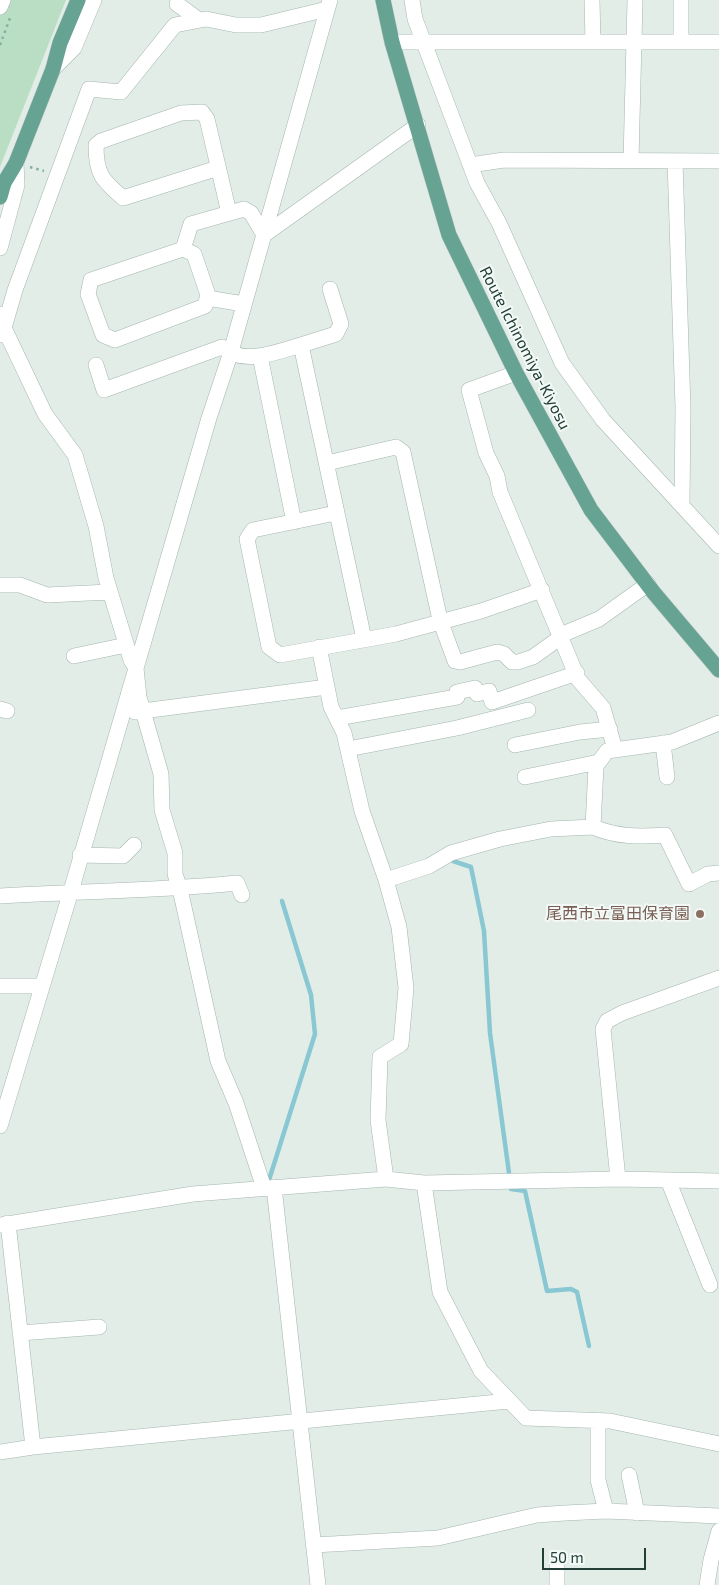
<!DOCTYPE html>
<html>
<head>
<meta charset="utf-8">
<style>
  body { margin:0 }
  #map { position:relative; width:719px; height:1585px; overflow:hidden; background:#e2ede8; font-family:"Exo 2",sans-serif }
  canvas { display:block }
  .scale { position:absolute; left:542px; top:1548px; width:104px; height:22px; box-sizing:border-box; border:2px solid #223e36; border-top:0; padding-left:6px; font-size:15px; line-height:18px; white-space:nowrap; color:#223e36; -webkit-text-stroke:4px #f3f9f6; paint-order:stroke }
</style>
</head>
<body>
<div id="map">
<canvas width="719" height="1585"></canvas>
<div class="scale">50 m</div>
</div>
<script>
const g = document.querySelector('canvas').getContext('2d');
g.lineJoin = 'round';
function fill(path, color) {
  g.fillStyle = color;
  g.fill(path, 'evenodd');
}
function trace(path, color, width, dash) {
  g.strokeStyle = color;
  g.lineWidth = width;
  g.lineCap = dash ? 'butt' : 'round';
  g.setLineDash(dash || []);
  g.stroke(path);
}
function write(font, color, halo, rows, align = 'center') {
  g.font = font + ' "Exo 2","Noto Sans JP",sans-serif';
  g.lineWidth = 4;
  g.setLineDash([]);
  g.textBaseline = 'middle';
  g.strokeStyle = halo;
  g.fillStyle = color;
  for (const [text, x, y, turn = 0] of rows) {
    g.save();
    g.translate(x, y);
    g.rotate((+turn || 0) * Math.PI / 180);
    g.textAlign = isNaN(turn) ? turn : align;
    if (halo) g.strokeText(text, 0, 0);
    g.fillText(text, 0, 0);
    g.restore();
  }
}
fill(new Path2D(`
  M0,0H66L0,167Z`), '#badec4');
trace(new Path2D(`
  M453,861L471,867L484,931L490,1033L509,1173
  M269,1180L315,1034L311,995L282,901
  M511,1189L525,1191L547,1291L571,1289L577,1292L589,1346`), '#89c8d3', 4.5);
const minor = new Path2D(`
  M412,0L415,19L477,183L499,223L562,363L603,420L719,546
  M592,0L593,42
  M177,4L199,20
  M0,7L3,0
  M681,41V0
  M392,42H719
  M53,69L74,48L94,0
  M631,161L635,0
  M675,161L683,408L682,505
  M470,165L504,160L719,161
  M218,168L123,198C102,180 96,174 96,145L101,141L181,113L202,112L207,119L229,213
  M0,248L17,185L16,163
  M183,249L194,254L208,295L205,306L115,340L103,335L88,294L91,280Z
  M183,249L191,224L244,209L251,213L264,235L418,125
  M207,298L244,304
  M0,314L2,335L15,290L89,89L121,92L175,25L206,19L236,25H261L327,9
  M5,330L45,414L75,455L96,526L106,578L131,660L136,668L139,697L161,774L162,810L175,853V874L180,889L218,1061L236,1103L264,1188
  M301,345L336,334L341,324L330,289
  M260,356L294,522
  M96,365L104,390L222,347C243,366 277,352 301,345L364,639
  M516,373L469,390L486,453L497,476L500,492L578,679L603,708L615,749
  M327,463L396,447L403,452L440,620L455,661L460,662L497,652L504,654L512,662H518L533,657L568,632L599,619L648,584
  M336,513L253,530L247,539L269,647L280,655L396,634L481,611L542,590
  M0,585H20L47,595L110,592
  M319,647L331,707L344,733L362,811L386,880L399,927L406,988L401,1044L380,1057L378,1120L386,1179
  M74,656L126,645
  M0,709L7,711
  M135,712L327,687
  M337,718L457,697V692L475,688L477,694L489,691L492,702L577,673
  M663,743L667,777
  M515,745L580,732L610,729
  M348,749L457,728L528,710
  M525,777L599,762
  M593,827C617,837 639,837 665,835L689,884L708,874L719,873
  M80,855L123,856L134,845
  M386,880L429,866L451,853L500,839L551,829L593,827L596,766L607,751L672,742L719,723
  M0,896C79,891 158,891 237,883L242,895
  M0,986H41
  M0,1126L71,891L209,418L230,355L330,0
  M618,1179L603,1029L607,1021L622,1013L719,978
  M668,1180L710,1285
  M424,1183L440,1292L481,1371L526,1418L610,1421L719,1444
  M274,1187L318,1585
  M8,1223L33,1447
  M0,1225L193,1194L386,1179L424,1183L618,1179L719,1181
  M20,1333L99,1327
  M598,1420V1480L606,1511
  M0,1452L33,1447L509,1401
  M629,1475L637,1513
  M314,1545L438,1538L537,1515L565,1513L606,1511L719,1516
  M557,1566V1585
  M707,1585L711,1560L719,1531`);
const major = new Path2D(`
  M383,0L392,42L449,235L516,373L591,510L654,593L719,670
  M0,197L4,183L16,163L53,69L60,43L78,0`);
trace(minor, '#a5b5af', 16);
trace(major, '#c1c9c7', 16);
trace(new Path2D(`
  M0,45L10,18
  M30,167L44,171`), '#82b1a1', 2.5, [2.5, 4]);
trace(minor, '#fff', 15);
trace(major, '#66a392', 15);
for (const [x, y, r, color] of [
  [700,914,5,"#8d6e63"]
]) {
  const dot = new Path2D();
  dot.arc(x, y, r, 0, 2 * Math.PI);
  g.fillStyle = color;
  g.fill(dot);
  trace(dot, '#f3f9f6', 2);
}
write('16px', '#223e36', '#f3f9f6', [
  ["Route Ichinomiya-Kiyosu",525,348,63]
]);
write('16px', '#785e54', '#f3f9f6', [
  ["尾西市立富田保育園",690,914]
], 'right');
</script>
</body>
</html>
